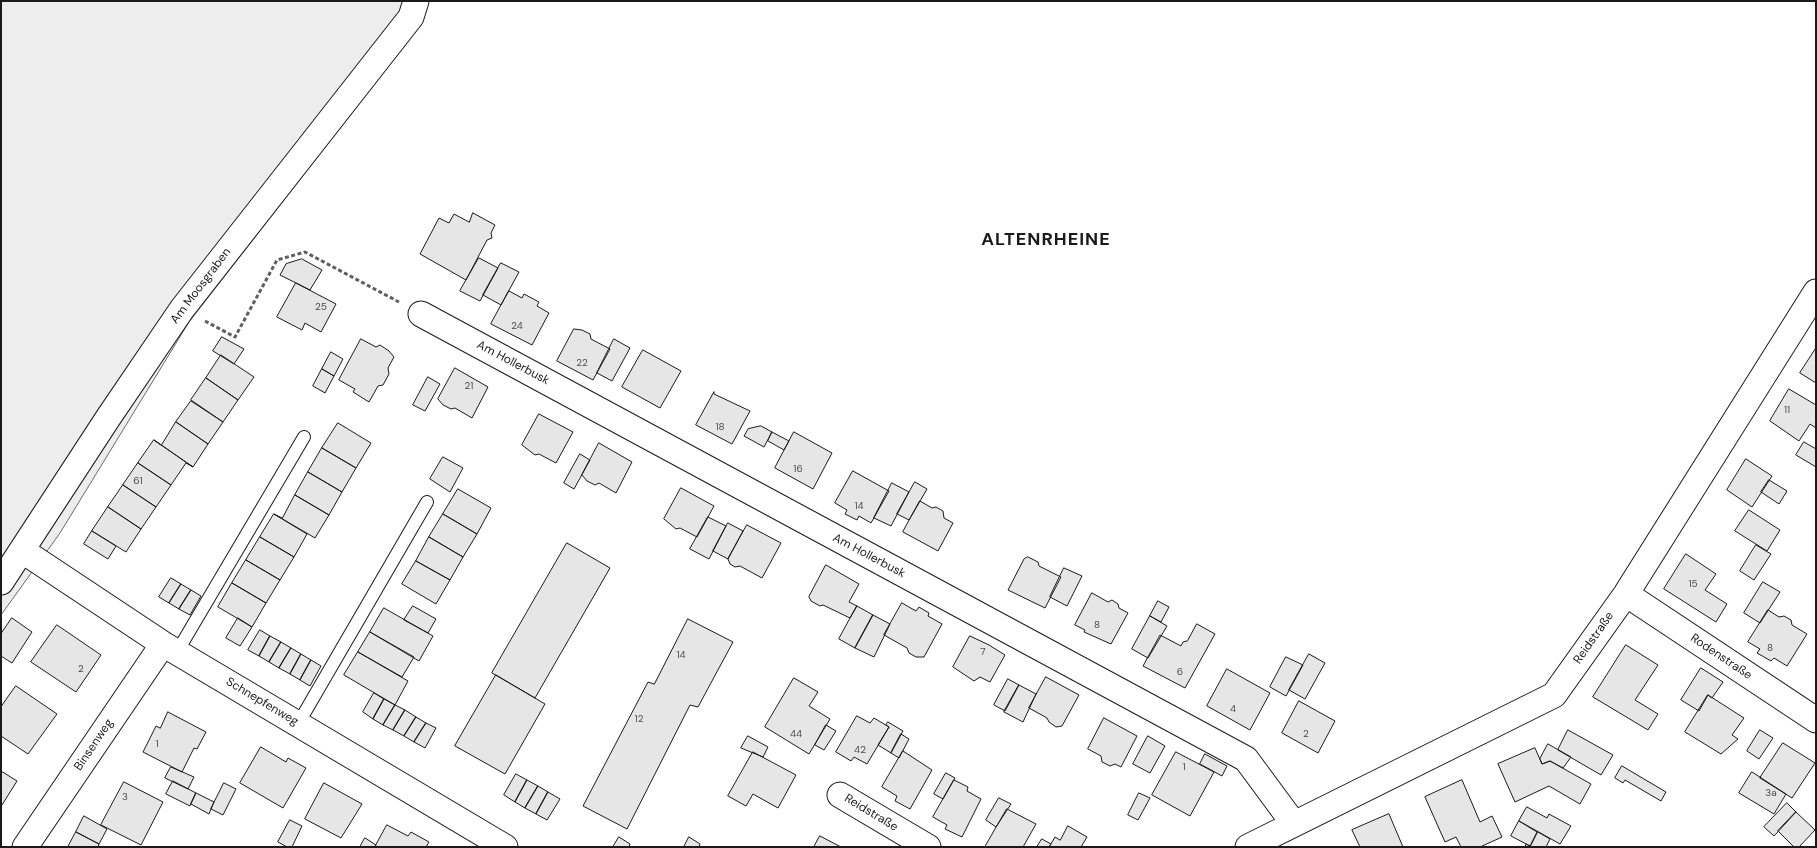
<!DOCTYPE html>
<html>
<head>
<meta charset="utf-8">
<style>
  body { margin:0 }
  #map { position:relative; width:1817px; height:848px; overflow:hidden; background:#fff; font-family:"DM Sans",sans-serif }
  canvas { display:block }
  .frame { position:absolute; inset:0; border:2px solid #1a1a1a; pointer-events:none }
</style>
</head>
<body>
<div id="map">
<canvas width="1817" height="848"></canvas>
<div class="frame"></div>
</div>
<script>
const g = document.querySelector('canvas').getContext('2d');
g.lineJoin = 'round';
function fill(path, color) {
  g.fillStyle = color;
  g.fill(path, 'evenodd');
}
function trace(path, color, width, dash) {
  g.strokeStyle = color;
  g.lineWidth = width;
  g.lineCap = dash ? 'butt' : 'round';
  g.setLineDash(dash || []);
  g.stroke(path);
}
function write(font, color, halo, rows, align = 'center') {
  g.font = font + ' "DM Sans",sans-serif';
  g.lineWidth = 4;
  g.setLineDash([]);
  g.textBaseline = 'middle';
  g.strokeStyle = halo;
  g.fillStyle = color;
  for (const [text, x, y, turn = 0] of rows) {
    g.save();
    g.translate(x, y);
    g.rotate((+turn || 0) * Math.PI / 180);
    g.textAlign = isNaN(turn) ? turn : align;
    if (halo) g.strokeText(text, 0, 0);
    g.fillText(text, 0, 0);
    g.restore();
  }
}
const green = new Path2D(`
  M1,1H428L422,23L189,322L60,533L1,615Z`);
fill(green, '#ededed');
trace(green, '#6a6a6a', 1);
const building = new Path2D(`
  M473,213L495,225L491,233L492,238L487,240L466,280L420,254L439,218L449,223L454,214L469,222Z
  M479,258L498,268L480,301L460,291Z
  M302,259L322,270L310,290L280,275L286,264Z
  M501,263L519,272L501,305L483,295Z
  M296,283L336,304L321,332L305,323L302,330L277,317Z
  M509,291L522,298L524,294L539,302L537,306L549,313L532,345L491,324Z
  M574,329L582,330L590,334L591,339L610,349L593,380L557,361Z
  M222,337L244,349L234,364L213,351Z
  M361,339L376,347L380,345L389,351L394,357L388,368L389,374L383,385L378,386L369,402L353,392L355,389L339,380Z
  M614,339L630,348L612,381L597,373Z
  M1816,348V383L1800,373Z
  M643,350L681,371L660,408L622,387Z
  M331,352L343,359L334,376L322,369Z
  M221,355L254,377L238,400L206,378Z
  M455,368L488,387L472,418L455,408L451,409L443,405L438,399Z
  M322,369L334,376L325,393L313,386Z
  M428,377L440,384L425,411L413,405Z
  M206,378L238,400L223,422L191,400Z
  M1789,389L1816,405V428L1810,424L1799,441L1770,421Z
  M714,392V394L750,411L732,444L696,425Z
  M191,401L223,422L208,444L176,422Z
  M539,414L573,432L556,463L539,454L535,455L522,445Z
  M176,422L208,444L193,467L154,440L161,445Z
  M338,423L371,443L356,468L322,448Z
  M761,426L772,432L764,447L744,436L748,429Z
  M772,432L789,441L784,450L768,441Z
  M794,432L832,453L813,489L775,468Z
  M154,440L193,467L186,463L171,485L138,463Z
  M1804,442L1816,449V467L1796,455Z
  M599,443L632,462L616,493L599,483L595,485L587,481L582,475Z
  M322,448L356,468L342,492L308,472Z
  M580,454L590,460L574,489L564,483Z
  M443,457L463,468L450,492L430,479Z
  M1746,459L1772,476L1752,507L1727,490Z
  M138,463L171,485L156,507L123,485Z
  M853,471L889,491L871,523L859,516L857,520L845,514L847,510L835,503Z
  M308,472L342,492L329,515L295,495Z
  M1769,480L1787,491L1779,504L1761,492Z
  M915,482L927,489L909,520L897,514Z
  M892,483L909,492L891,526L874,518Z
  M123,485L156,507L141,529L108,507Z
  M681,488L714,506L697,537L680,528L676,529L664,519Z
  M458,489L491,508L477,534L443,514Z
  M295,495L329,515L315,538L274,514L282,518Z
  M920,501L932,508L936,507L943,511L944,518L953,523L938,551L903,532Z
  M108,507L141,529L126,552L92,531Z
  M1749,510L1780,530L1767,551L1735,531Z
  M274,514L307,534L294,557L260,537Z
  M443,514L477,534L463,557L429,537Z
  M708,517L726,526L709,559L690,549Z
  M728,523L743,531L728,559L713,551Z
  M747,525L781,543L762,578L740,566L735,567L730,564L728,559Z
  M92,531L116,546L108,559L84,544Z
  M260,537L294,557L280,580L246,560Z
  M429,537L463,557L450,580L416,561Z
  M567,543L610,568L535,698L492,673Z
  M1756,545L1771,554L1754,580L1740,571Z
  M1686,554L1716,574L1705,590L1727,604L1716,622L1664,589Z
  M1028,557L1038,562L1039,566L1061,577L1045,608L1008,590L1024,559Z
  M246,560L280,580L266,603L232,583Z
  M416,561L450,580L436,604L402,584Z
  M826,565L859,584L849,602L857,606L850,618L823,605L820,606L811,601L809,597Z
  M1064,568L1082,576L1067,606L1050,597Z
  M171,578L181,584L169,603L159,597Z
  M1763,582L1780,592L1760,623L1744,613Z
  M232,583L266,603L252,627L218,607Z
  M181,584L191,590L179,609L169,603Z
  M191,590L201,596L190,615L179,609Z
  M1092,593L1108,602L1112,600L1118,604L1119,608L1128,613L1111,644L1084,632L1085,630L1075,625Z
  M1158,601L1169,607L1161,622L1150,616Z
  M902,603L916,611L919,607L929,613L928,616L942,624L924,657H916L909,653L907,648L884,635Z
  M413,606L436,619L428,633L404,620Z
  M857,606L873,615L855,648L839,639Z
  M384,608L433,636L419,661L370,632Z
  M1768,610L1779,617L1784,616L1791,620L1792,625L1807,634L1787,666L1774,658L1771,661L1757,653L1760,649L1748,642Z
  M873,615L890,624L874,657L855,648Z
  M1150,616L1167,626L1148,658L1132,649Z
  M12,618L32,632L12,663L1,656V634Z
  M238,618L252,627L240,646L226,638Z
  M688,619L733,642L698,707L690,705L627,829L583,806L648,682L654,684Z
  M1197,624L1215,634L1185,688L1143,666L1160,635L1181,646L1183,642L1187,641Z
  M57,625L101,655L76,692L31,662Z
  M260,630L270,636L259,656L248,650Z
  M370,632L414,657L402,677L358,652Z
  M270,636L281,642L269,662L259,656Z
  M970,636L989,645L1005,655L990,682L980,677L974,681L953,667Z
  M281,642L291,648L279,668L269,662Z
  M1626,645L1658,665L1635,700L1658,714L1648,730L1593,697Z
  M291,648L301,654L290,674L279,668Z
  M358,652L408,681L395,705L344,675Z
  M301,654L311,660L300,680L290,674Z
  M1309,654L1325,663L1305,699L1289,690Z
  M1286,657L1303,665L1286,696L1270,687Z
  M311,660L321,666L310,686L300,680Z
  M1701,668L1723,682L1712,698L1708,695L1699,711L1681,700Z
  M1227,669L1270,693L1250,730L1207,706Z
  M496,675L545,704L505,774L455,746Z
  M1046,677L1079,695L1062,726L1056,727L1049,722L1047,718L1029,708Z
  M794,678L818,692L809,706L830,719L809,754L765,727Z
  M1008,679L1019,685L1005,711L994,705Z
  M1019,685L1036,694L1023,722L1004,712Z
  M16,686L57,714L28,754L1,736V707Z
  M374,693L384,699L373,719L363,712Z
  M1708,695L1744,718L1732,735L1738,739L1721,754L1685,732Z
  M384,699L395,705L383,725L373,719Z
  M1299,701L1335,721L1318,753L1282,733Z
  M395,705L405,710L393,730L383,725Z
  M405,710L416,717L404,736L393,730Z
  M168,712L206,732L197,749L194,748L182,772L143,752L156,726L160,728Z
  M857,716L870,723L874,718L889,727L867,764L854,757L851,761L836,752Z
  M416,717L426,723L414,742L404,736Z
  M1104,718L1137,736L1121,767L1115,764L1110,766L1102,762L1101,756L1088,749Z
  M888,722L903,731L891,753L878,745L889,727L886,725Z
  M426,723L436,728L425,748L414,742Z
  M826,725L836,731L824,750L815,745Z
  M1568,730L1613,755L1601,775L1558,750Z
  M1760,730L1773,738L1759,759L1747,751Z
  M901,734L909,739L899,758L891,753Z
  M748,736L768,747L763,757L741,748Z
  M1148,736L1165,746L1150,773L1133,764Z
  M1783,743L1815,763L1792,798L1760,778Z
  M1548,744L1571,757L1563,768L1550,761L1542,764L1540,759Z
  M261,747L286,762L288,758L306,768L283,808L240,783Z
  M1535,748L1542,764L1550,761L1591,784L1580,804L1549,786L1515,802L1498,764Z
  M903,751L932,770L910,809L895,801L897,796L882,787Z
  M753,752L796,775L778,808L753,794L746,806L728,796Z
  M1176,752L1214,772L1190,816L1152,795Z
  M1205,754L1227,766L1222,776L1200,764Z
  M1622,766L1666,792L1661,801L1625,780L1623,783L1615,778Z
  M171,767L194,777L188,789L165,778Z
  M1,771L17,781L2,805L1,804Z
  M1752,772L1786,794L1774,814L1739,793Z
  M946,773L955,778L943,799L934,794Z
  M516,774L527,780L515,802L504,795Z
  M527,780L538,786L525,808L515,802Z
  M954,780L968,787L967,791L981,799L962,837L945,829L947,825L933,817Z
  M1462,780L1480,822L1492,816L1502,837L1480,847H1461L1456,837L1445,842L1425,797Z
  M173,781L196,793L190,806L166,794Z
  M124,782L163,802L141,845L101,825Z
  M224,783L236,789L223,815L211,809Z
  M324,783L362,804L341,838L305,819Z
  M538,786L548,792L536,814L525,808Z
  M548,792L560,799L547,820L536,814Z
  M196,793L214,802L209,814L191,804Z
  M1139,793L1150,798L1138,820L1128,815Z
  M999,798L1011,804L996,827L986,820Z
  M1787,803L1796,812L1774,836L1764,827Z
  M1527,807L1547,818L1549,814L1571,826L1560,844L1519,821Z
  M1007,809L1036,824L1023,847H985Z
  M1796,812L1815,830L1799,847H1794L1778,831Z
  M1389,814L1403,847H1360L1352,830Z
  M84,816L107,829L99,844L76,832Z
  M290,820L302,826L292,847H287L278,842Z
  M1519,821L1537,832L1530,846L1511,836Z
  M387,825L408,836L411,832L429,842L426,847H375Z
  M1068,826L1087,837L1081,847H1049L1055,837L1060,840Z
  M76,832L99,844L98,847H68Z
  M1538,832L1550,839L1546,847H1525L1526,844L1530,846Z
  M820,836L841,847H814Z
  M619,837L630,844L629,847H613Z
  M689,837L700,844L699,847H684Z
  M365,838L376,845L375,847H360Z
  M1042,839L1051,844L1049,847H1037Z`);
fill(building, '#e6e6e6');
trace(building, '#1a1a1a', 1);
const lane = new Path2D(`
  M177,652L304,437
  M298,724L427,502`);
const street = new Path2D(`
  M421,314L1246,759L1294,824
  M23,551L163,644L505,847
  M1,582L108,418L182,309L411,17L416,1
  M1626,594L1816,720
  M840,795L928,847
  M25,847L163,644
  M1248,847L1554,695L1626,594L1816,292`);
trace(lane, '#1a1a1a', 14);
trace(street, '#1a1a1a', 27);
trace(new Path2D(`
  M205,321L235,337L277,260L305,252L399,302`), '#5f5f5f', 3, [4, 2.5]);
trace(lane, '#fff', 12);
trace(street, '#fff', 25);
write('10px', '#4d4d4d', null, [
  ["25",321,307],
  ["24",517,326],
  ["22",582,363],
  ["21",469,386],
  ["11",1787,410],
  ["18",720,427],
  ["16",798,469],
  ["61",138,481],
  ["14",859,506],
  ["15",1693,584],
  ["8",1097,625],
  ["8",1770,648],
  ["7",983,652],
  ["14",681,655],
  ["2",81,669],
  ["6",1180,672],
  ["4",1233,709],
  ["12",639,719],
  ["44",796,734],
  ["2",1306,734],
  ["1",157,744],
  ["42",860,750],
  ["1",1184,767],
  ["3a",1771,793],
  ["3",125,797]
]);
write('12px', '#1a1a1a', '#fff', [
  ["Am Moosgraben",201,286,-53],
  ["Am Hollerbusk",513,363,28],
  ["Am Hollerbusk",869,556,28],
  ["Reidstraße",1594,638,-55],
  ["Rodenstraße",1721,657,34],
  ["Schnepfenweg",262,702,31],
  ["Binsenweg",94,745,-56],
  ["Reidstraße",871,813,31]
]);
g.letterSpacing = '1px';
write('bold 18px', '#1a1a1a', '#fff', [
  ["ALTENRHEINE",1046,240]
]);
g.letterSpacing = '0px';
</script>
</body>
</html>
